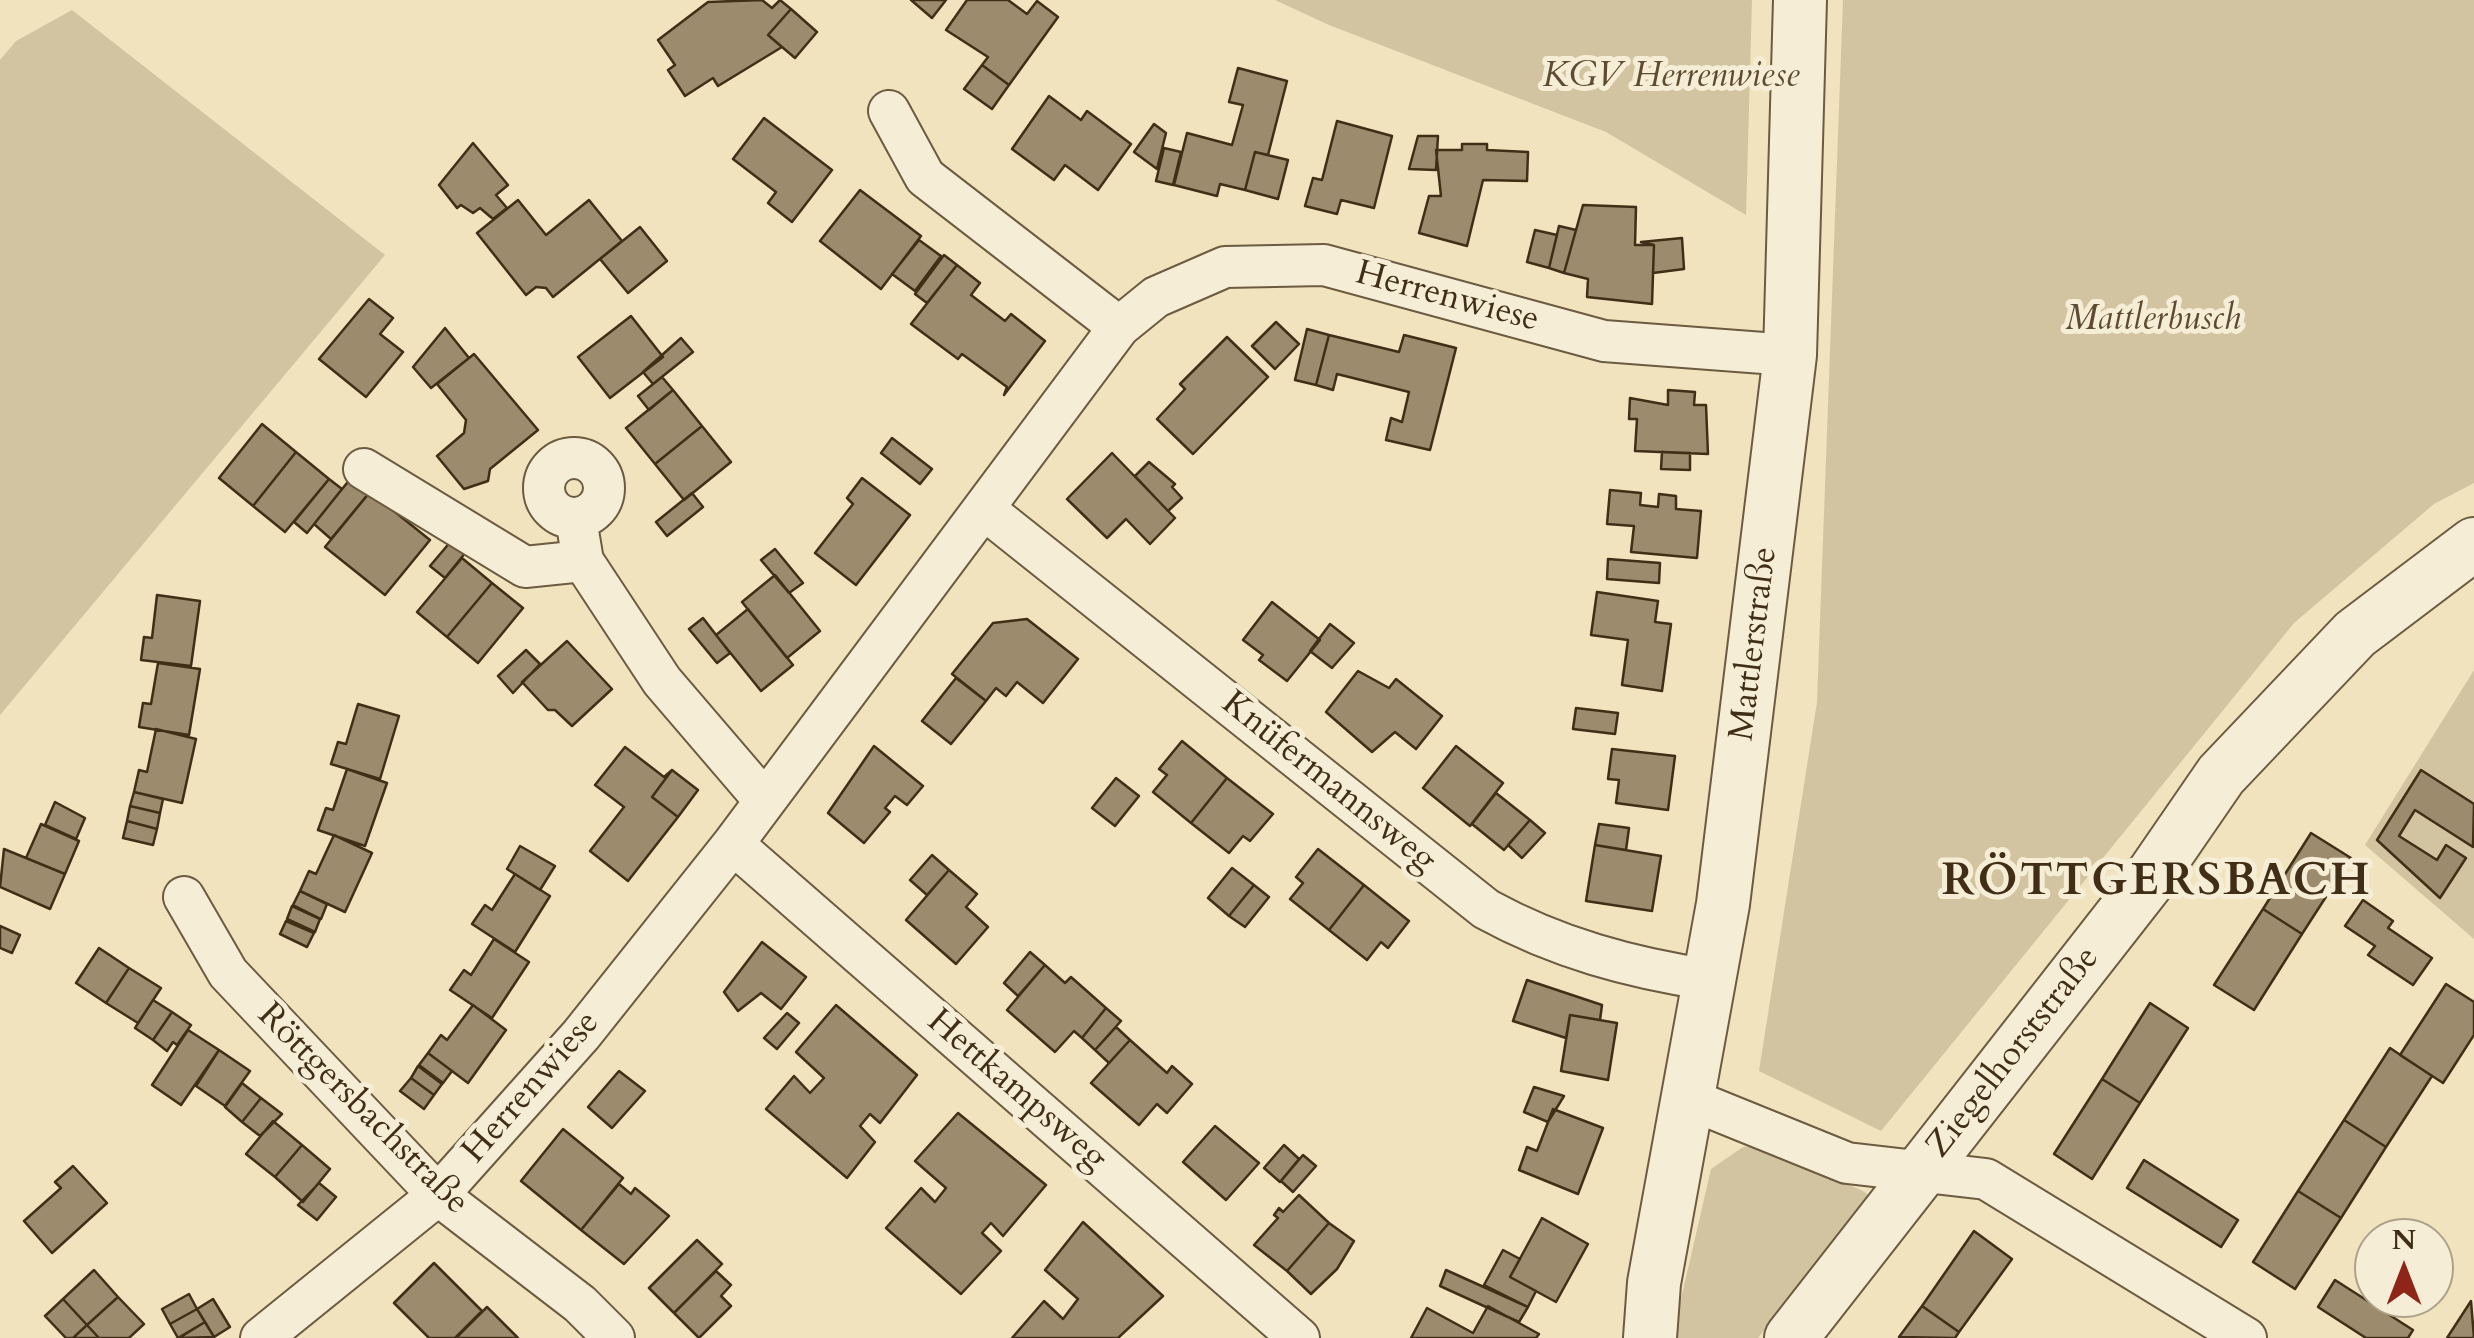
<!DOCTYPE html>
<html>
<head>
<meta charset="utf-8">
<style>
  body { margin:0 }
  #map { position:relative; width:2474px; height:1338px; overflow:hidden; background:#f0e3be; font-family:Cardo,serif }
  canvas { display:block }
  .north { position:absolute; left:2354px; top:1218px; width:100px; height:100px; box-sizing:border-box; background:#f5edd5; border:2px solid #ada189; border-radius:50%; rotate:0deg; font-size:28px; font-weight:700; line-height:40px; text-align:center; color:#402e16 }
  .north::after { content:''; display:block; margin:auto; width:35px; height:45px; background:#8f2418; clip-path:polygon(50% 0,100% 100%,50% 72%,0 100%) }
</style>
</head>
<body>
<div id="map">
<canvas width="2474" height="1338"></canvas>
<div class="north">N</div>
</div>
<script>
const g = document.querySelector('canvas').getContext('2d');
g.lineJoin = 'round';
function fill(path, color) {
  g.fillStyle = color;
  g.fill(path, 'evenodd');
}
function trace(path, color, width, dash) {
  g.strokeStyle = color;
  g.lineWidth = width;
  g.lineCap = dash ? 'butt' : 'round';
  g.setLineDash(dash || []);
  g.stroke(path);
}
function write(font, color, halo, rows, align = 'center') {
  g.font = font + ' Cardo,serif';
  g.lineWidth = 10;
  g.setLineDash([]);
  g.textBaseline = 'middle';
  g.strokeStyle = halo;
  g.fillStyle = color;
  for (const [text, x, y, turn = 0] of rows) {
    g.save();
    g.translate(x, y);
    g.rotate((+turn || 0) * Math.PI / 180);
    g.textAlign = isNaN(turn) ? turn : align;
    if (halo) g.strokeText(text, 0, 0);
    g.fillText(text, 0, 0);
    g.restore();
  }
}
fill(new Path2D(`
  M1275,0H1752L1746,215L1606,132L1329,25Z
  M1843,0H2474V483L2434,504L2294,623L1881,1131L1759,1071L1817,702Z
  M72,10L385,255L0,715V60L16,41Z
  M2474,670V939L2365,845Z
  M1765,1146L1865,1192L1877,1204L1835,1240L1758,1338H1672L1711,1169L1743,1147Z`), '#d2c4a1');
const building = new Path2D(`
  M762,0L772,8L780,0L791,9L768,35L782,47L718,86L713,78L685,96L668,70L675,65L658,40L708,2Z
  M911,0H946L932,18Z
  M967,0H1008L1027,14L1037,1L1058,17L1009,85L982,65L988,57L946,30Z
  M791,9L817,32L795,58L768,35Z
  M982,65L1009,85L992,109L964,89Z
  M1238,68L1287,81L1268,155L1255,152L1245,190L1220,184L1217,196L1174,185L1187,133L1232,145L1243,105L1229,102Z
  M1049,96L1081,120L1087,111L1131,144L1098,190L1065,165L1054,180L1012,149Z
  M764,118L832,170L792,222L768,203L776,192L733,159Z
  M1337,121L1392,136L1374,208L1341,200L1337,214L1305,206L1313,178L1322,180Z
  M1154,124L1166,133L1157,169L1134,152Z
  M1418,136H1438L1436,170L1409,169Z
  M473,143L508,185L496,195L507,208L493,219L480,208L473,213L461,205L457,208L439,185Z
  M1462,144H1487V150L1528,152L1527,181L1483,180L1467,246L1419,233L1429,196H1441L1436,150H1462Z
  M1164,148L1181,152L1173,185L1156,181Z
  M1255,152L1288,160L1278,199L1245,190Z
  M860,190L921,236L881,289L820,241Z
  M518,200L546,235L589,200L622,241L553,297L546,288L536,287L526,295L477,233Z
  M1583,205L1636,207L1635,245H1654L1652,304L1587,297L1588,279L1564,273Z
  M1559,226L1576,230L1564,273L1549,268Z
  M640,227L667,261L628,293L600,259Z
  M1535,230L1557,235L1549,268L1527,262Z
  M1682,238L1684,269L1653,273L1654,245L1641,242Z
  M919,240L941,256L915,291L892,274Z
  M944,255L957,265L927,303L915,294Z
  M957,265L980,283L971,295L1005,321L1011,314L1045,341L1004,395L1007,387L962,354L958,359L911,324Z
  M369,299L393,318L380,334L403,352L366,397L319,359Z
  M631,316L663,357L610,398L578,357Z
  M1276,322L1299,344L1275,369L1252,346Z
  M445,328L469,358L431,388L413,367Z
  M1307,329L1329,335L1316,385L1295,380Z
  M1329,335L1399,352L1404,335L1456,348L1430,450L1386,440L1391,418L1402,422L1409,392L1337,374L1333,390L1316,385Z
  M1227,337L1268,377L1193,454L1157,419L1185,389L1180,384Z
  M681,338L693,352L653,384L643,372Z
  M474,354L538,430L490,469L488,481L464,489L437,456L464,433L466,420L437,384Z
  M662,377L673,390L649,410L638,396Z
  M673,390L702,426L655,464L626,428Z
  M1668,390L1695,392L1694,405H1706L1708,454L1635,451L1637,419H1629L1630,398L1668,405Z
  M262,424L296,452L253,506L219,478Z
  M702,426L731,462L684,500L655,464Z
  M892,438L932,469L920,484L881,453Z
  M296,452L329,479L285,532L253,506Z
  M1662,452L1690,453V470L1661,469Z
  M1112,453L1175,518L1150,544L1126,519L1107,538L1067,499Z
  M1149,462L1175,484L1172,487L1182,498L1168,511L1135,476Z
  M351,478L369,493L331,539L314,524Z
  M862,478L910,515L856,585L815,553L853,504L847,498Z
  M329,479L342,489L307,533L294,522Z
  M1610,490L1641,493L1640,505L1658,507L1659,494L1676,496V509L1701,511L1697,558L1631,552L1634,526L1607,524Z
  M370,492L430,540L385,595L325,547Z
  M692,493L703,507L667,536L656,522Z
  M452,540L466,552L445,578L430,566Z
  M775,549L803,583L789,593L761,560Z
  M462,558L492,583L447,637L417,612Z
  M1608,559L1660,563L1659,583L1607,579Z
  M775,575L820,631L787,658L742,602Z
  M492,583L523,608L478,663L447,637Z
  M1597,592L1658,601L1655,622L1671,624L1662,691L1622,685L1628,640L1591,635Z
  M157,595L200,601L191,666L141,660L144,637L152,638Z
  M1272,602L1320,640L1287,681L1259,660L1263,655L1243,640Z
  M748,609L793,665L761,691L716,635Z
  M703,618L730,653L717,663L689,629Z
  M1027,619L1078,659L1043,703L1017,682L1006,696L996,688L986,701L952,674L993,623Z
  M1330,624L1354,643L1332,668L1310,651Z
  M567,641L612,689L572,726L555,710H548L522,682Z
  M526,650L540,664L513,693L498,676Z
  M158,663L200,669L189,735L139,727L143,703L151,704Z
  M1358,671L1389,688L1396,679L1442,716L1416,749L1395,732L1372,752L1326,712Z
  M956,678L986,701L951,744L922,721Z
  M358,704L399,716L380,779L331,764L338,742L346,744Z
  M1576,708L1618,713L1615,734L1573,729Z
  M156,729L196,739L182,803L134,792L139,770L147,772Z
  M1182,741L1227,778L1191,823L1153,792L1167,775L1159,769Z
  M874,746L923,786L907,805L895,796L885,808L890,812L864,843L828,813Z
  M1456,746L1503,783L1470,826L1423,788Z
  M625,747L664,777L672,770L652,797L678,817L628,881L590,851L624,807L595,785Z
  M1612,749L1675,756L1668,810L1616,803L1619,780L1608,779Z
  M347,769L387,783L365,846L318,830L326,808L333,810Z
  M672,770L698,790L678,817L652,797Z
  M2421,770L2474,804L2473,847L2415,810L2399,836L2437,860L2446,845L2466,858L2440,898L2377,840Z
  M1116,778L1139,796L1115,826L1092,808Z
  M1227,778L1273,814L1250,841L1243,836L1229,853L1191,823Z
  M134,792L163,799L160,813L130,806Z
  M1496,793L1530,820L1504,850L1472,824Z
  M55,802L85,818L76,839L45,825Z
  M130,806L160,813L157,829L127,821Z
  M1530,820L1545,833L1522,858L1508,845Z
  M127,821L157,829L153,845L123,838Z
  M41,824L79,841L65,874L26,858Z
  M1599,824L1629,828L1626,850L1595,845Z
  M2311,833L2351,858L2302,934L2263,909Z
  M334,835L372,853L345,912L300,891L309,871L316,874Z
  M1595,845L1661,856L1652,911L1586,901Z
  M520,846L555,866L540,890L507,869Z
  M4,849L65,874L50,909L0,887Z
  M1318,849L1364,885L1329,930L1290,899L1303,883L1296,877Z
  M932,855L949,870L927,895L910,880Z
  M1232,868L1254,885L1229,916L1208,898Z
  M949,870L977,894L966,907L988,927L956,964L906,920Z
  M515,874L550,896L515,952L472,924L485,905L492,910Z
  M1254,885L1269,897L1245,927L1229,916Z
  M1364,885L1409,921L1388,948L1381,942L1367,960L1329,930Z
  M300,891L327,904L321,919L293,905Z
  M2363,900L2393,921L2388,928L2432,958L2413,985L2368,955L2375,946L2345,926Z
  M292,906L320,919L315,932L287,919Z
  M2263,909L2302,934L2254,1010L2214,985Z
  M286,921L314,933L307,947L280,934Z
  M0,926L20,935L12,953L0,948Z
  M494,939L529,962L492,1018L450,990L464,970L471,975Z
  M762,942L806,977L781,1009L761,993L738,1011L724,992Z
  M99,948L129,968L106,1003L76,983Z
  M1030,952L1045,965L1018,996L1004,983Z
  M1045,965L1065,983L1071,977L1106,1008L1082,1038L1074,1031L1055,1052L1007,1010Z
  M129,968L161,988L138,1023L106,1003Z
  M1527,980L1602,1005L1600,1020L1570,1015L1566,1038L1513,1021Z
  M2446,984L2474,1002V1035L2443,1083L2400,1055Z
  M153,1000L172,1012L153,1040L135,1028Z
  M2150,1003L2188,1028L2140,1103L2102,1079Z
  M473,1005L506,1030L468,1083L428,1053L441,1035L447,1040Z
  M836,1005L917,1075L880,1123L870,1114L860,1126L875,1142L847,1178L766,1109L794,1076L810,1093L824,1078L796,1052Z
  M1106,1008L1121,1021L1095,1050L1082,1038Z
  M172,1012L191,1025L177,1045L173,1042L167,1051L153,1040Z
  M787,1013L799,1023L777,1049L764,1038Z
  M1570,1015L1617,1023L1608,1080L1561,1071Z
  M1116,1027L1130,1040L1109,1063L1095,1050Z
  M188,1030L219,1050L181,1105L152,1085Z
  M1130,1040L1167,1073L1172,1066L1192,1084L1167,1113L1157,1104L1139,1125L1091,1083Z
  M2390,1048L2432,1076L2386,1147L2344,1120Z
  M219,1050L250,1071L225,1106L196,1086Z
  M428,1053L452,1071L443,1083L419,1065Z
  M418,1066L442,1084L434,1095L411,1078Z
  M619,1071L645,1091L612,1128L588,1107Z
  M411,1078L434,1095L424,1109L400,1091Z
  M2102,1079L2140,1103L2092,1179L2054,1154Z
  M242,1083L261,1098L242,1122L225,1107Z
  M1534,1087L1564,1096L1548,1122L1524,1112Z
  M261,1098L282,1114L260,1136L242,1122Z
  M1553,1109L1603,1128L1578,1194L1519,1170L1527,1147L1537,1151Z
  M958,1113L1046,1185L1003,1236L991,1223L982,1233L1001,1251L961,1294L886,1228L921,1188L935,1202L946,1188L915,1161Z
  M2344,1120L2386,1147L2341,1218L2298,1191Z
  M273,1121L302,1145L275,1177L246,1154Z
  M1215,1126L1259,1163L1226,1200L1183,1162Z
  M563,1129L623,1178L581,1230L521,1181Z
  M302,1145L330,1169L303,1202L275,1177Z
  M1284,1145L1299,1159L1280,1182L1264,1168Z
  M1303,1155L1316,1166L1293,1192L1281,1181Z
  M2144,1160L2238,1220L2221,1247L2127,1188Z
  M73,1166L107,1203L52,1253L24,1221L61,1188L55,1182Z
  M319,1183L336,1197L317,1220L298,1205Z
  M619,1184L631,1194L635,1188L669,1216L624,1264L581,1230Z
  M2298,1191L2341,1218L2295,1289L2253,1262Z
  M1299,1195L1329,1223L1287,1271L1254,1245L1278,1218L1274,1215L1279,1208L1283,1212Z
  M1542,1218L1588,1244L1556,1302L1510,1277Z
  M1083,1222L1163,1296L1118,1338H1012L1044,1301L1063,1319L1078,1299L1045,1270Z
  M1329,1223L1354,1241L1337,1269L1311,1294L1287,1271Z
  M1974,1231L2012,1259L1959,1332L1922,1306Z
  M697,1240L722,1264L674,1313L649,1288Z
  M1503,1250L1520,1259L1510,1277L1536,1291L1528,1307L1484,1285Z
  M434,1263L482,1311L455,1338H429L394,1303Z
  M94,1270L118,1297L87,1325L63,1299Z
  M1446,1270L1528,1307L1519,1322L1440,1286Z
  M716,1271L731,1285L721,1296L731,1306L699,1338L674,1313Z
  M2335,1280L2413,1330L2408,1338H2366L2318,1307Z
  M189,1294L197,1309L170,1324L162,1309Z
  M118,1297L144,1324L129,1338H99L87,1325Z
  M63,1299L87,1325L73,1338H66L45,1316Z
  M213,1299L230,1327L214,1337L197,1309Z
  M2471,1301L2474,1338H2447Z
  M1488,1306L1539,1334L1536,1338H1411L1427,1308L1473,1333Z
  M1922,1306L1959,1332L1955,1338L1899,1337Z
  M487,1307L518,1338H456Z
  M197,1309L205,1322L178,1338L170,1324Z
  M205,1322L214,1337L179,1338Z
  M87,1325L99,1338H73Z`);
fill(building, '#9c8c6d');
trace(building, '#402e16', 2.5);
const minor = new Path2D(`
  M889,111L925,177L1119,327
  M544 488a30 30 0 1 1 60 0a30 30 0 1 1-60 0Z
  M364,469L525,567L583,561
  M984,509L1486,909C1557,948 1631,968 1711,980
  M576,519L583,561L662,681L764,800
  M733,844L1299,1338
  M184,897L228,973L438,1195L580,1304L614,1338
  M1689,1099L1847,1163L1986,1179L2246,1338
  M261,1338L438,1195L581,1035L733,844L1119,327L1156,297L1225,267L1324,265L1604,341L1790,355`);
const tertiary = new Path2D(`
  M1650,1338L1654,1283L1723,904L1790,355L1800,0
  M1791,1338L2146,884L2221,775L2355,634L2474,544`);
trace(minor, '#6c5b40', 44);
trace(tertiary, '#6c5b40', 56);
trace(minor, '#f5edd5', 40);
trace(tertiary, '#f5edd5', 52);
write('italic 35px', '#5d4c32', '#f5edd5', [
  ["KGV Herrenwiese",1671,78],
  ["Mattlerbusch",2153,321]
]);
write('35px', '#402e16', '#f5edd5', [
  ["Herrenwiese",1447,298,15],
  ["Mattlerstraße",1755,644,-83],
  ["Knüfermannsweg",1328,783,39],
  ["Ziegelhorststraße",2014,1053,-52],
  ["Herrenwiese",532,1088,-49],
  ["Hettkampsweg",1016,1091,41],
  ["Röttgersbachstraße",362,1110,45]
]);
g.letterSpacing = '2.5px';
write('bold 45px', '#402e16', '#f5edd5', [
  ["RÖTTGERSBACH",2157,884]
]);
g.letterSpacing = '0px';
</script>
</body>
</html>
